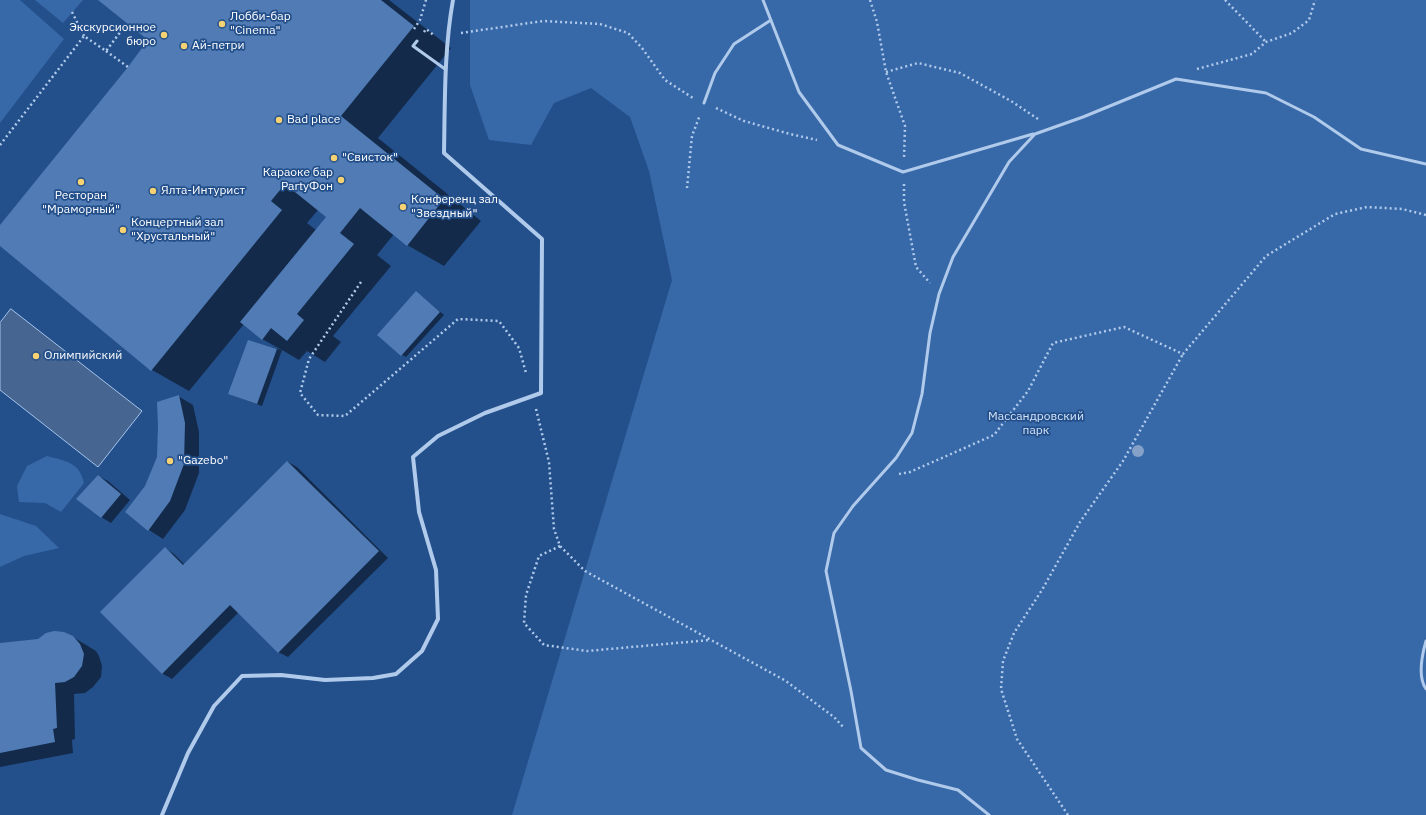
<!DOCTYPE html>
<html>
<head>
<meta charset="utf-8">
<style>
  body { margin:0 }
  canvas { display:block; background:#234f8b }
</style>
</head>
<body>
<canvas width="1426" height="815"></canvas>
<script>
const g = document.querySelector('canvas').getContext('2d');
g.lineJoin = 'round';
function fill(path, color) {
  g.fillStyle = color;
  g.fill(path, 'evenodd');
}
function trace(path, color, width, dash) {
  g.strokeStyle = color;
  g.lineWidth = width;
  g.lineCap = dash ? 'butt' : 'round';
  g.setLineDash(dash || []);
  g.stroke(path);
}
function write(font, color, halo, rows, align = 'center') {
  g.font = font + ' "IBM Plex Sans",sans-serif';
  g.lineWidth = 3.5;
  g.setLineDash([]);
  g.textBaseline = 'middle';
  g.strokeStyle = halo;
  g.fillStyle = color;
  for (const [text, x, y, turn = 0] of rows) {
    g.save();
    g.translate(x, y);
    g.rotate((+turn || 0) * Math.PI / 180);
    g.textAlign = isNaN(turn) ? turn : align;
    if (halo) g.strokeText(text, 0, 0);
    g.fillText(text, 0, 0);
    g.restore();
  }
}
fill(new Path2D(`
  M0,0H20L64,39L0,123Z
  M35,0H83L63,23Z
  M470,0H1426V815H512L672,280L649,171L630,117L591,88L554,103L531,145L489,140L470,85Z
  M47,456C65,461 80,462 84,483L61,512L45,503L19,502L17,486L27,466Z
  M0,514L36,526L59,548L24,556L0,567Z`), '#3768a8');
const water = new Path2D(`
  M11,309L142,411L98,467L0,390V323Z`);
fill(water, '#466590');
trace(water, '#a4c4ec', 1);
fill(new Path2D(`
  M101,0H389L451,48L378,138L481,221L444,266L407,245L394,234L377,255L391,266L333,336L341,342L325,362L307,351L299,360L282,350L262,406L229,394L249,341L282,350L262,339L244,324L189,391L152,370L0,244V226L129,68L150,40ZM318,210L327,217L316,230L307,223Z
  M420,295L444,315L406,357L402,355Z
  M178,396L193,405L199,432V473L185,510L163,539L149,530L127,512L146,487L158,458Z
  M288,462L297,467L388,558L288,657L278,652L239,612L172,679L163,674L101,612L165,548L174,554L185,565Z
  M98,476L108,481L130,500L111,523L101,517Z
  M68,634L96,651L99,656L102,666L101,677L93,687L85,693L74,694L75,739L72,740L73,753L0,767V643L2,644L39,640Z`), '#0007');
fill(new Path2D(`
  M98,0H381L414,26L341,116L444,199L407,246L360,208L340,233L354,244L297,314L304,320L287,341L271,328L262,340L240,322L326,217L285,184L271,201L282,210L151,371L0,246V225L128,67L148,40Z
  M416,291L440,312L401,356L377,335Z
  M248,340L277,349L257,404L228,394Z
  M179,395L185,423L184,464L170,501L148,531L125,512L145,486L157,457L158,426L157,402Z
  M287,461L379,551L278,653L230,605L162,674L100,612L165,547L183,565Z
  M98,475L121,494L101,518L76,499Z
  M54,631L64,632L73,636L80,644L84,654L82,666L74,677L65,682L55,683L57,728L53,729L55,742L0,753V643L38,639L46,633Z`), '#507bb4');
trace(new Path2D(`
  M870,0L877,22L886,72L905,126L904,159
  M1225,0L1266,42
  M72,12L84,36
  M414,29L420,20L426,0
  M424,32L426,29L435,36
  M461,33L543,21L600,24L628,33L642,48L665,80L693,98
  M106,51L128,67
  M1197,69L1252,54L1266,42L1292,33L1309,20L1315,0
  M886,72L918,63L960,73L1011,101L1038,119
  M716,108L744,121L790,134L817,140
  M0,145L84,36L106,51L127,23
  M904,184V202L916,267L930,283
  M687,188L692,136L700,115
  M361,282L309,359L300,393L318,415L345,416L458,319L499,321L519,348L526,373
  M536,409L549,462L554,529L560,546L585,571L786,681L834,717L844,728
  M899,474L910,472L994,435L1028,391L1053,343L1124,327L1183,354L1266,256L1335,214L1367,207L1402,209L1426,215
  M560,546L539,556L526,595L524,623L544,645L587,651L710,640
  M1068,815L1017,739L1001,689L1003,661L1014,633L1042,590L1080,522L1123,461L1183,354`), '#b0caeb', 2.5, [2, 3]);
trace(new Path2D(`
  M763,0L799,92L838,145L903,172L1033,134
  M417,41L413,46L445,69
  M704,103L715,73L734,44L771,20
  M1426,641C1422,655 1417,676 1426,689
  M989,815L958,790L918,780L886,770L861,748L851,691L826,571L834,533L853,506L896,458L912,433L922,394L930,333L939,294L953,257L1009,162L1035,134L1083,117L1176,79L1266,93L1314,117L1361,149L1426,164`), '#b0caeb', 3);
trace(new Path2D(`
  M162,815L188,753L214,706L242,676L281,675L325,680L373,678L396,674L422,651L438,619L436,570L419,512L413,457L438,436L485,413L541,393L542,239L444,153C445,102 444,50 453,0`), '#b0caeb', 4);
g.fillStyle = '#85a1c7';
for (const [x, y] of [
  [1138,451]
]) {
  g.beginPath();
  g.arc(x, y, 6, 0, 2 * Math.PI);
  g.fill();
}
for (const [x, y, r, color] of [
  [222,24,4,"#f6d272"],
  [164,35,4,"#f6d272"],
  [184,46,4,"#f6d272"],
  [279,120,4,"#f6d272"],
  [334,158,4,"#f6d272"],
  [341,180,4,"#f6d272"],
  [81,182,4,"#f6d272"],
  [153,191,4,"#f6d272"],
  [403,207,4,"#f6d272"],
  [123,230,4,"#f6d272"],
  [36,356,4,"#f6d272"],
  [170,461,4,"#f6d272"]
]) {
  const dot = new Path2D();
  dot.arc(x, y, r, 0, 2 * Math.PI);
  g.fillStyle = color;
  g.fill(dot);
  trace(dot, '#234f8b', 1.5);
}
write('12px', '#fff', '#234f8b', [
  ["Лобби-бар",230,17],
  ["\"Cinema\"",230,31],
  ["Экскурсионное",156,28,"right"],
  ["бюро",156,42,"right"],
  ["Ай-петри",192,46],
  ["Bad place",287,120],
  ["\"Свисток\"",342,158],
  ["Караоке бар",333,173,"right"],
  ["PartyФон",333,187,"right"],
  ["Ялта-Интурист",161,191],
  ["Ресторан",81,196,"center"],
  ["\"Мраморный\"",81,210,"center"],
  ["Конференц зал",411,200],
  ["\"Звездный\"",411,214],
  ["Концертный зал",131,223],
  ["\"Хрустальный\"",131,237],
  ["Олимпийский",44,356],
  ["\"Gazebo\"",178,461]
], 'left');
write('12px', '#d5e4f8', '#234f8b', [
  ["Массандровский",1036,417],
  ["парк",1036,431]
]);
</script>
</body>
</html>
